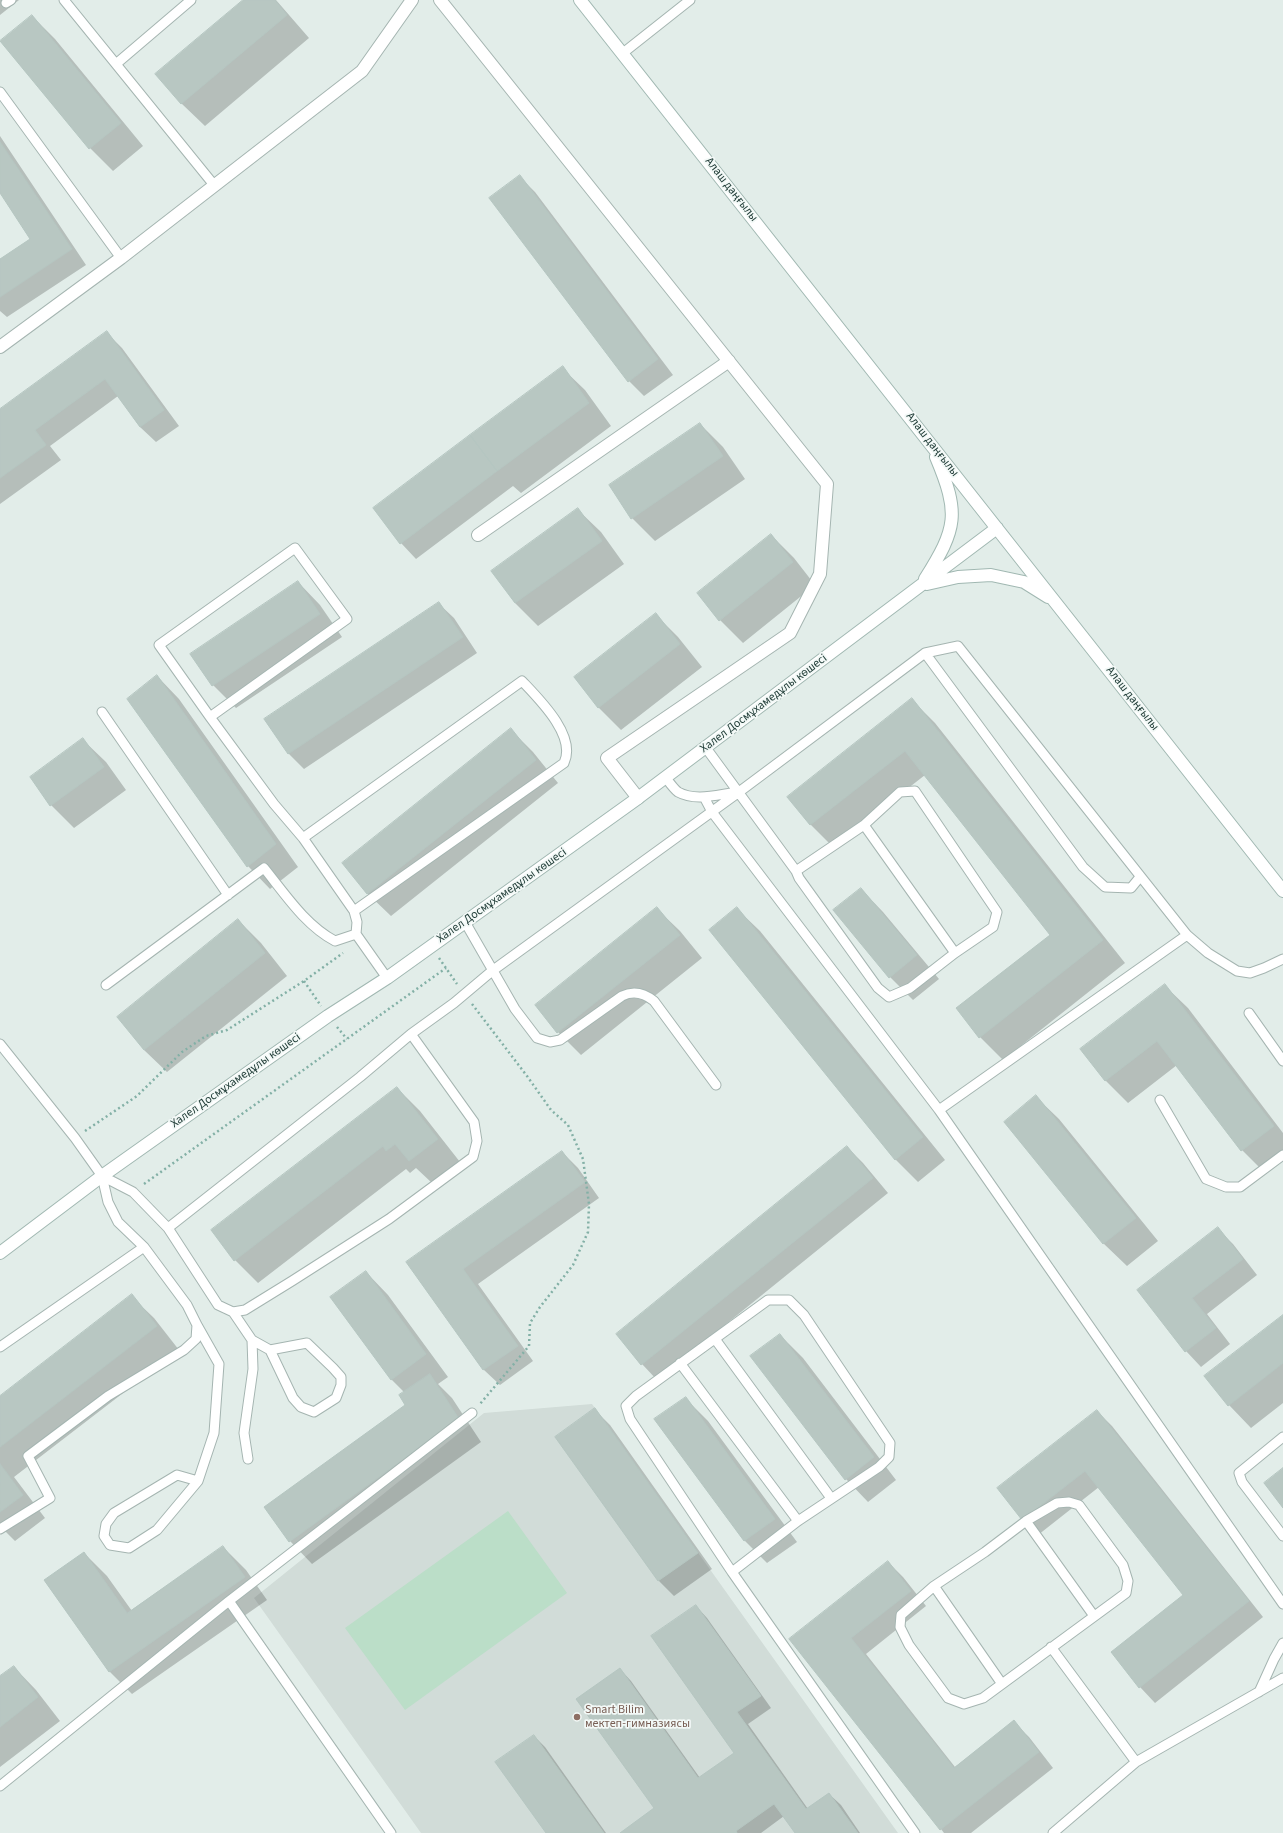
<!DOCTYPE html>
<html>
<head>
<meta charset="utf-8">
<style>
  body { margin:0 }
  canvas { display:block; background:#e2ede9 }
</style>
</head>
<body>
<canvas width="1283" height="1833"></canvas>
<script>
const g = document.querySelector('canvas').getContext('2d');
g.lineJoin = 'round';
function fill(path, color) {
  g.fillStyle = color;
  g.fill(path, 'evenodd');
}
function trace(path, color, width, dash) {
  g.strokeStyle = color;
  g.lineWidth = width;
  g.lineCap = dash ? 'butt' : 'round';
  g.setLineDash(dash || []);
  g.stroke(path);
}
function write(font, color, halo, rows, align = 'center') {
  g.font = font + ' "Source Sans 3",sans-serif';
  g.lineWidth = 3.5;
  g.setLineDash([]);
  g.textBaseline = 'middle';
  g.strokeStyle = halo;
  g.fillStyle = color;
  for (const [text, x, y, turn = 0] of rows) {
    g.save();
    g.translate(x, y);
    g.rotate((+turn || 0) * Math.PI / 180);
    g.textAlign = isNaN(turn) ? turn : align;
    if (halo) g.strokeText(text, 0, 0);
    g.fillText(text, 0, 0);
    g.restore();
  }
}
fill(new Path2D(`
  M592,1404L898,1833H421L254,1598L484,1413Z`), '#d1dcd8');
fill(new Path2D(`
  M508,1511L567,1593L405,1710L345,1628Z`), '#bbdec8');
fill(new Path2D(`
  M0,0H19L0,15Z
  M244,0H276L309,38L205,126L182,104L157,74Z
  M32,16L55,39L143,146L113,171L90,148L1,41Z
  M0,136L86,265L7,317L0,311V260L32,239L0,191Z
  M520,177L535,192L673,375L644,396L629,381Z
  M107,333L122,348L179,426L156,442L140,427L118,396L50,446L61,460L0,504V410Z
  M562,368L585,390L611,426L521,493L513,486L416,559L401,543Z
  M700,424L723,447L745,479L655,541L632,518Z
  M578,510L601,532L624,564L538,626L515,603L493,571Z
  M771,535L794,558L815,585L743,643L720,620Z
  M298,582L320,605L342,637L236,708L213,685Z
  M438,603L454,618L477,653L304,769L289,754L265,719Z
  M656,615L678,637L702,667L621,730L599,708L575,678Z
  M157,676L179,699L298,867L270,889L248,866Z
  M912,700L935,723L1125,963L1003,1060L980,1037L957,1008L1051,935L925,775L833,847L811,825L789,797Z
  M511,730L533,752L558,783L391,916L368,894L343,863Z
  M83,740L106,762L126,790L74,828L51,805Z
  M861,889L883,912L939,979L913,1000L890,977L834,910Z
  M657,909L680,931L702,958L581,1055L558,1032L536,1005Z
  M737,909L760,931L945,1160L918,1182L895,1159Z
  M238,920L261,943L287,976L167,1072L144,1050Z
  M1165,986L1188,1008L1283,1133V1159L1265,1173L1242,1150L1177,1065L1128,1103L1105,1080Z
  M397,1088L420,1111L460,1162L432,1183L416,1168L410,1173L406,1169L258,1283L235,1260Z
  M1036,1097L1059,1119L1158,1241L1127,1266L1104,1244L1005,1122Z
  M847,1147L863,1163L888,1193L657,1380L642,1364L617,1334Z
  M562,1152L578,1168L599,1198L478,1284L533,1361L500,1385L484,1370L407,1262Z
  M1218,1229L1233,1244L1257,1275L1207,1314L1230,1344L1201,1367L1186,1351L1138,1290Z
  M366,1272L388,1295L448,1377L438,1384L452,1398L481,1442L312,1564L290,1541L406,1405L405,1393L391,1379Z
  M131,1296L154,1318L179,1350L14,1477L45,1518L15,1541L0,1526V1397Z
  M1283,1316V1403L1251,1428L1229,1405Z
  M780,1335L803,1358L896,1480L868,1502L846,1479Z
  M685,1398L708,1421L797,1542L767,1563L745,1541L656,1420Z
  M595,1410L610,1425L712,1569L674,1596L659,1581L556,1437Z
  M1097,1411L1112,1426L1263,1617L1155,1703L1140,1687L1184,1595L1099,1487L1038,1535L1023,1520Z
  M223,1547L246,1570L267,1600L132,1694L110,1672L45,1581L84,1553L107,1576L132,1611Z
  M888,1562L903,1577L926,1606L866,1654L955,1767L1014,1722L1029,1737L1053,1768L971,1833H944L941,1829L790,1639Z
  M696,1606L707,1618L771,1708L748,1724L808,1809L829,1794L841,1805L860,1833H796L784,1816L761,1833H622L656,1809L620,1669L631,1681L700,1778L735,1753Z
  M14,1667L36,1690L60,1721L0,1767V1678Z
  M534,1736L545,1747L606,1833H547Z`), '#0003');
const building = new Path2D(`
  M243,0H275L287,15L181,104L155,74Z
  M32,15L121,123L89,149L0,41Z
  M0,142L72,249L0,297V259L30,239L0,193Z
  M520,175L658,359L628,382L489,198Z
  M107,331L164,410L140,427L105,379L35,430L46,445L0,478V409Z
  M563,366L589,403L497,471L470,435Z
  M700,423L723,456L631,519L609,485Z
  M470,435L497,471L400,544L373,508Z
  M578,508L602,541L515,603L491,571Z
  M771,534L793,562L719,621L697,593Z
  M298,581L320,614L212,686L190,654Z
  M439,602L463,637L288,754L264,719Z
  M656,613L680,644L598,708L574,677Z
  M157,675L276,844L247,867L127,699Z
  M912,698L1103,940L979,1038L956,1008L1050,935L905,751L810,825L787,797Z
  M511,728L536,760L367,894L342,863Z
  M83,738L104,767L50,806L30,777Z
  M861,888L917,955L889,978L833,910Z
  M657,907L680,935L557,1033L535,1005Z
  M737,907L923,1137L895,1160L709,930Z
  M238,919L265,953L144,1050L117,1017Z
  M1165,984L1274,1126L1241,1151L1157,1041L1105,1081L1080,1049Z
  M397,1087L438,1139L409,1161L395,1144L386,1151L383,1146L234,1261L211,1230Z
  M1036,1095L1136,1218L1103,1244L1004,1122Z
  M847,1146L873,1178L641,1365L616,1334Z
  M562,1151L585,1182L463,1269L518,1346L483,1370L406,1262Z
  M1218,1227L1243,1259L1192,1298L1216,1328L1185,1352L1137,1290Z
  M366,1271L426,1354L391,1380L330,1297Z
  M132,1294L157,1326L0,1447V1396Z
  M1283,1315V1363L1228,1406L1204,1376Z
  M780,1334L874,1457L845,1480L750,1356Z
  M430,1374L459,1419L289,1542L264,1507L405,1405L399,1395Z
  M686,1397L775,1519L744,1541L654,1419Z
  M595,1408L698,1553L658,1581L555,1437Z
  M1097,1410L1249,1601L1139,1688L1111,1652L1183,1595L1085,1471L1022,1520L997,1488Z
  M0,1464L23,1495L0,1512Z
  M1283,1468V1508L1264,1483Z
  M223,1546L245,1577L109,1672L44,1580L84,1552L127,1613Z
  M888,1561L911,1591L851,1638L954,1768L1014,1720L1039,1752L940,1830L789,1639Z
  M696,1605L761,1696L737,1712L806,1809L829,1793L858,1833H795L774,1804L736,1831L737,1833H620L654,1808L576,1699L620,1668L698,1778L734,1753L651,1636Z
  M14,1666L38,1697L0,1727V1676Z
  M534,1735L604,1833H546L495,1762Z`);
fill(building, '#b8c7c2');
trace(building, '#b5c6c1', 1);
const lane = new Path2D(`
  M64,0L214,185
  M6,3L11,0
  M623,53L690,0
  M116,64L191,0
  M0,92L121,258
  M925,653L958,646L1187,935L1208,953L1237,971L1250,973L1264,968L1283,959
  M102,712L228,895
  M210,717L347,619L295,548L159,645L210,717L274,804L303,838L354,911L357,922L356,934L387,978
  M706,748L796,871L799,878L878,988L889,997L910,988L955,953L993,927L997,912L915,791L900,792L864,825L796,871
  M666,778C669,782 674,789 678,792C696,802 719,794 738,792
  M704,797L712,812L939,1110L1283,1604
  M864,825L955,953
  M303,838L522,681C539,699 577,736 564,763L354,911
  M465,922L515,1009L537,1038L550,1042L560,1040L622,996C634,990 644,993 654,1001L716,1085
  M106,985L264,868C285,894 305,925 335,941L356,934
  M1249,1013L1283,1061
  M411,1034L454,1003L492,971L739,792L925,653L1083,867L1105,887L1131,888L1140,877
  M0,1044L75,1138L102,1176L133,1192L168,1228L218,1305L233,1312L245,1310L292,1281L389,1219L473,1157L477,1141L474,1122L411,1034L360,1077L168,1228
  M1160,1100L1206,1179L1226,1187H1240L1283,1155
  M939,1110L1187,935
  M233,1312L252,1340L270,1350L293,1398L301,1407L314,1412L336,1398L341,1385V1377L333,1368L307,1343L270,1350
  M197,1325L219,1364L214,1433L198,1481L157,1530L129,1548L110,1545L104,1536L106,1524L114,1513L177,1475L198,1481
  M715,1339L831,1498
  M0,1347L144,1247
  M680,1363L798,1521
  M1283,1437L1239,1473L1242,1482L1283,1536
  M248,1459L244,1433L253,1369L252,1340
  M1069,1502L1079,1505L1123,1565L1128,1581L1126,1593L983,1698L964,1704L948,1698L909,1645L900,1627L901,1615L934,1586L985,1552L1026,1521L1057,1503Z
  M1026,1521L1094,1616
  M0,1529L50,1498L28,1456L108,1396L184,1350L196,1339L197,1325L187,1305L144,1247L118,1222L108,1202L102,1176
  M732,1572L798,1521L879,1467L889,1457L890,1443L804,1315L789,1300H768L636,1396L626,1406L630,1419L732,1572L915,1833
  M934,1586L1002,1684
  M229,1601L472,1413
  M1051,1647L1136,1762
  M1259,1692L1274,1659L1283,1643
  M0,1786L229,1601L391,1833
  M1053,1833L1136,1762L1283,1678`);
const street = new Path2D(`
  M440,0L827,484L820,574L790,633L607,758L638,798
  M0,347L121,258L362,71L412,0
  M478,535L729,361`);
const secondary = new Path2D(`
  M580,0L1283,891
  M925,579C957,528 960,514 936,457
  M927,584L958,577L991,575L1024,582L1048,597
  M0,1253L102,1176L328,1016L387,978L638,798L997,528`);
trace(lane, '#a5b5b1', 11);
trace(street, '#a5b5b1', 14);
trace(secondary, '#a1b8b2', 14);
trace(new Path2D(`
  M439,958L457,984
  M304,981L321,1006
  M472,1004L527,1076L551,1110L568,1125L583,1159L589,1204L588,1232L573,1265L540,1307L530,1323L529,1346L480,1404
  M337,1027L347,1039
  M85,1131L137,1096L182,1052L206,1036L227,1030L304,981L343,953
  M144,1184L446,968`), '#83b0a6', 2.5, [2, 3]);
trace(lane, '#fff', 9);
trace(street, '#fff', 12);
trace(secondary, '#fff', 12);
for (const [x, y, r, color] of [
  [577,1717,4,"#8d6e63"]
]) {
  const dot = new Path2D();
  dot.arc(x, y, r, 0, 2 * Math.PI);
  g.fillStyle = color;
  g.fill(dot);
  trace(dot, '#f3f9f7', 1.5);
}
write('12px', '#223e39', '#f3f9f7', [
  ["Алаш даңғылы",731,190,52],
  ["Алаш даңғылы",932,445,52],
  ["Алаш даңғылы",1132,699,52],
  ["Халел Досмұхамедұлы көшесі",764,704,-37],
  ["Халел Досмұхамедұлы көшесі",502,896,-35],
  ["Халел Досмұхамедұлы көшесі",236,1081,-35]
]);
write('12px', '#785e54', '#f3f9f7', [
  ["Smart Bilim",585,1710],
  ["мектеп-гимназиясы",585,1724]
], 'left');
</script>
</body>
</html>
